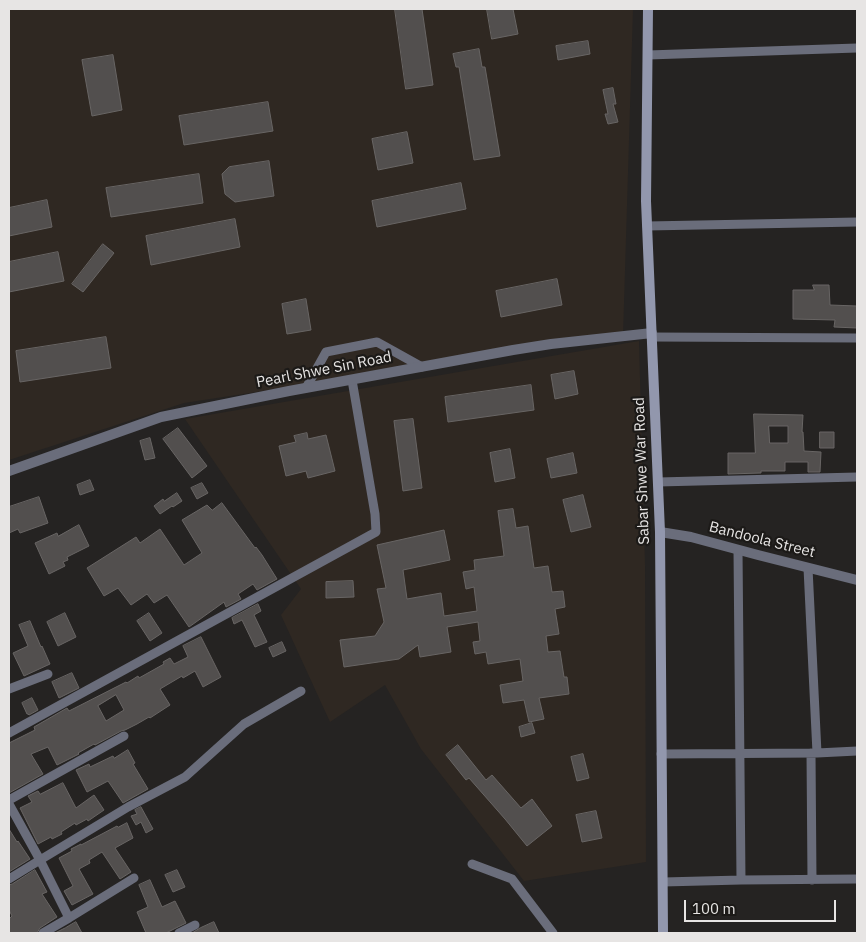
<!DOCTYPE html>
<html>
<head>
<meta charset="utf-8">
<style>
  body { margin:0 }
  #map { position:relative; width:866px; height:942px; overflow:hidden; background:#252322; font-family:"IBM Plex Sans",sans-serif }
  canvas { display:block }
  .frame { position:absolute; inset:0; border:10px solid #e7e5e4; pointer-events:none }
  .scale { position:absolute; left:684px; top:900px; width:152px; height:22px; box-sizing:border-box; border:2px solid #e7e5e4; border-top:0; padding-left:6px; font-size:15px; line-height:18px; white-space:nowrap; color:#e7e5e4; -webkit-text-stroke:4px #1c1a18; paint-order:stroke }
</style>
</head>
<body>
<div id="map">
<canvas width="866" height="942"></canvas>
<div class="frame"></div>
<div class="scale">100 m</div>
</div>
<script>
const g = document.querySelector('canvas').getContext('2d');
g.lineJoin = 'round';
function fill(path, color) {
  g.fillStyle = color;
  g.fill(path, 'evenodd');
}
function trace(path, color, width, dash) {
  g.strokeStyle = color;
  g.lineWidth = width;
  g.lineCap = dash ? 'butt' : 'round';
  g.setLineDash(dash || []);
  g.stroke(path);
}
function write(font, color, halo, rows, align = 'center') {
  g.font = font + ' "IBM Plex Sans",sans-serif';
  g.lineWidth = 4.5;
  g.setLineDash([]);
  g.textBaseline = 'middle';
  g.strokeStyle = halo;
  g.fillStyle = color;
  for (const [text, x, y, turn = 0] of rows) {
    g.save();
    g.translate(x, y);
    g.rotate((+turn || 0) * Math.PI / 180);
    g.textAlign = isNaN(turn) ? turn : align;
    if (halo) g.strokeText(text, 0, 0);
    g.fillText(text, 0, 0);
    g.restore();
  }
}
fill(new Path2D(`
  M9,9H633L623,336L184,403L9,460Z
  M639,341L645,565L646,862L524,881L421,749L385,685L330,722L281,615L301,589L185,419Z`), '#2f2822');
const building = new Path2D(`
  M395,9H422L433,85L406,89Z
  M487,9H513L518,34L492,39Z
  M588,41L590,54L558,60L556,46Z
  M479,49L482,67H485L500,156L474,160L459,67H456L453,54Z
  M113,55L122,110L92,116L82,60Z
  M613,88L616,104H613L618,122L608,124L605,114H608L603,90Z
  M268,102L273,131L184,145L179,116Z
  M407,132L413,163L378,170L372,139Z
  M269,161L274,196L235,202L225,194L222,174L229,167Z
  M199,174L203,203L111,217L106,188Z
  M461,183L466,209L377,227L372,201Z
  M47,200L52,227L9,236V208Z
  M235,219L240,247L151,265L146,236Z
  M103,244L114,253L83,292L72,284Z
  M58,252L64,281L9,292V262Z
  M557,279L562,305L501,317L496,291Z
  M813,285H829L830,305L857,306V328L834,327L835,320L793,319V290H814Z
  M306,299L311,330L287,334L282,304Z
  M106,337L111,368L20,382L16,351Z
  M574,371L578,394L555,399L551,375Z
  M531,385L534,410L448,422L445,397Z
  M754,414L803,415L802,432H803L804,451L821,452L820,472H808V462H785V471H761V473L728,474V453H755ZM769,426H788V443H770Z
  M413,419L422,488L403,491L394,421Z
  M178,428L207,466L192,478L163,439Z
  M820,432H834V448H820Z
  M307,433L308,439L326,435L335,471L308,478L306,471L286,476L279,446L296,442L294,436Z
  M150,438L155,458L145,460L140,441Z
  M510,449L515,478L495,482L490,453Z
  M573,453L577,473L551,478L547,459Z
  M90,480L94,490L80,495L77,485Z
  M202,483L208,493L197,499L191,488Z
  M177,493L182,501L173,507L172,506L160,514L154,506L163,499L164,501Z
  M583,495L591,527L571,532L563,500Z
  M39,497L48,523L20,533L18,529L9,533V507Z
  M222,503L255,548L256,547L262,555L277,579L257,590L253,584L238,594L241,599L226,607L224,602L189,627L167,595L154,603L147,594L131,605L118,588L104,596L87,568L136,537L140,543L160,529L184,565L202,553L182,520L207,505L212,510Z
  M513,509L516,528L528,526L534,568L548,566L552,592L563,591L565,607L555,609L559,634L546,636L548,652L560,651L564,677H567L569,694L539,698L544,719L529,722L524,700L503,703L500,685L523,681L520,659L488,664L486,652L475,654L473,642L480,641L478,622L447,627L451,652L420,657L418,645L399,659L344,667L340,640L375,636L384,622L377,589L386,588L377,545L444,530L450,560L403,570L407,599L441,593L444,616L477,611L474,587L466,589L463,572L475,570L474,560L504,556L498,511Z
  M79,525L89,546L67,557L68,560L63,562L65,566L49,574L35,543L57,533L58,536Z
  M353,581L354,597L326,598V582Z
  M258,604L261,611L254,615L267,642L255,647L242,620L234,624L232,618Z
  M65,613L76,637L58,646L47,622Z
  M149,613L162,633L150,641L137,621Z
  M30,621L41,647L42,646L50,664L24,676L13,653L28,646L19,625Z
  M201,637L221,677L203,687L195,671L183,678L182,676L160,689L170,705L150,718L149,717L137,724L125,730L121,731L95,745L94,744L78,753L79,754L57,765L48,747L31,754L43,774L9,793V743L35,730L34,727L67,708L69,711L126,682L127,683L138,676L139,678L164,664L163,662L170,658L174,664L188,657L183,646ZM116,695L124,710L106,721L98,706Z
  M282,642L286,651L273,657L269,648Z
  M72,673L79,688L59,698L52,682Z
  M32,698L38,710L29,715L28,714H27L22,703Z
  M532,723L535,733L521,737L519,727Z
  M458,745L486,780L492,775L521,808L532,799L552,826L527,846L505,819L469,778L466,780L446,755Z
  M128,750L135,763L133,764L148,789L123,803L108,781L87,792L76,770L89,764L90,767L113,756L114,758Z
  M583,754L589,778L577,781L571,757Z
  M63,783L76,808L94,795L104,810L88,821L87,819L76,825L75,823L61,832L62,834L52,839L51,837L38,844L20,808L32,802L28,796L38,791L40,794Z
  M141,807L153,829L146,833L141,822L136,825L131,816L137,814L135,810Z
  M596,811L602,838L582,842L576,815Z
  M127,823L133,838L115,848L131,872L120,879L102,852L89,860L90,863L79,869L93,894L72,905L64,891L73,886L59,858L72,851L71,849L81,844V845L117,826L118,827Z
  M9,829L17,842L18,841L30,859L9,872Z
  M35,870L47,892L42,894L57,917L40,928L37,933H9V919L12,916L9,910V885L12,884Z
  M177,870L185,887L173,892L165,875Z
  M150,880L162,907L175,901L186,923L166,933H146L137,912L148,907L139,885Z
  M76,922L82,933H55L65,928Z
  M214,922L219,933H192L200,928Z`);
fill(building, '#524f4e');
trace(building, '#686564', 1);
trace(new Path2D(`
  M648,55L857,48
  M647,226L857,222
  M651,337L857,338
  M306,388L326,352L377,342L422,367
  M658,482L857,477
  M808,568L817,753L857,751
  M9,689L48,674
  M9,733L376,532L375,514L352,380
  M811,753L812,880
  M661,754L817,753
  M9,800L124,736
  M9,804L40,860L128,807L185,777L244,724L301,691
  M472,864L512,879L553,933
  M9,879L40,860L69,918L134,878
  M741,880L857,879
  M663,882L741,880L738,550
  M43,933L69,918
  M179,933L195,925`), '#6a6d7b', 9);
trace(new Path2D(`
  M9,471L161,417L289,391L513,350L551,344L652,333
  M660,532L691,537L758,555L857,580`), '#6a6d7b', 10);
trace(new Path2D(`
  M648,9L646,201L660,532L663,933`), '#9297ad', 10);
write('15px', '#e7e5e4', '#1c1a18', [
  ["Pearl Shwe Sin Road",324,370,-11],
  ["Sabar Shwe War Road",642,471,-92],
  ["Bandoola Street",762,540,14]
]);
</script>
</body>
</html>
